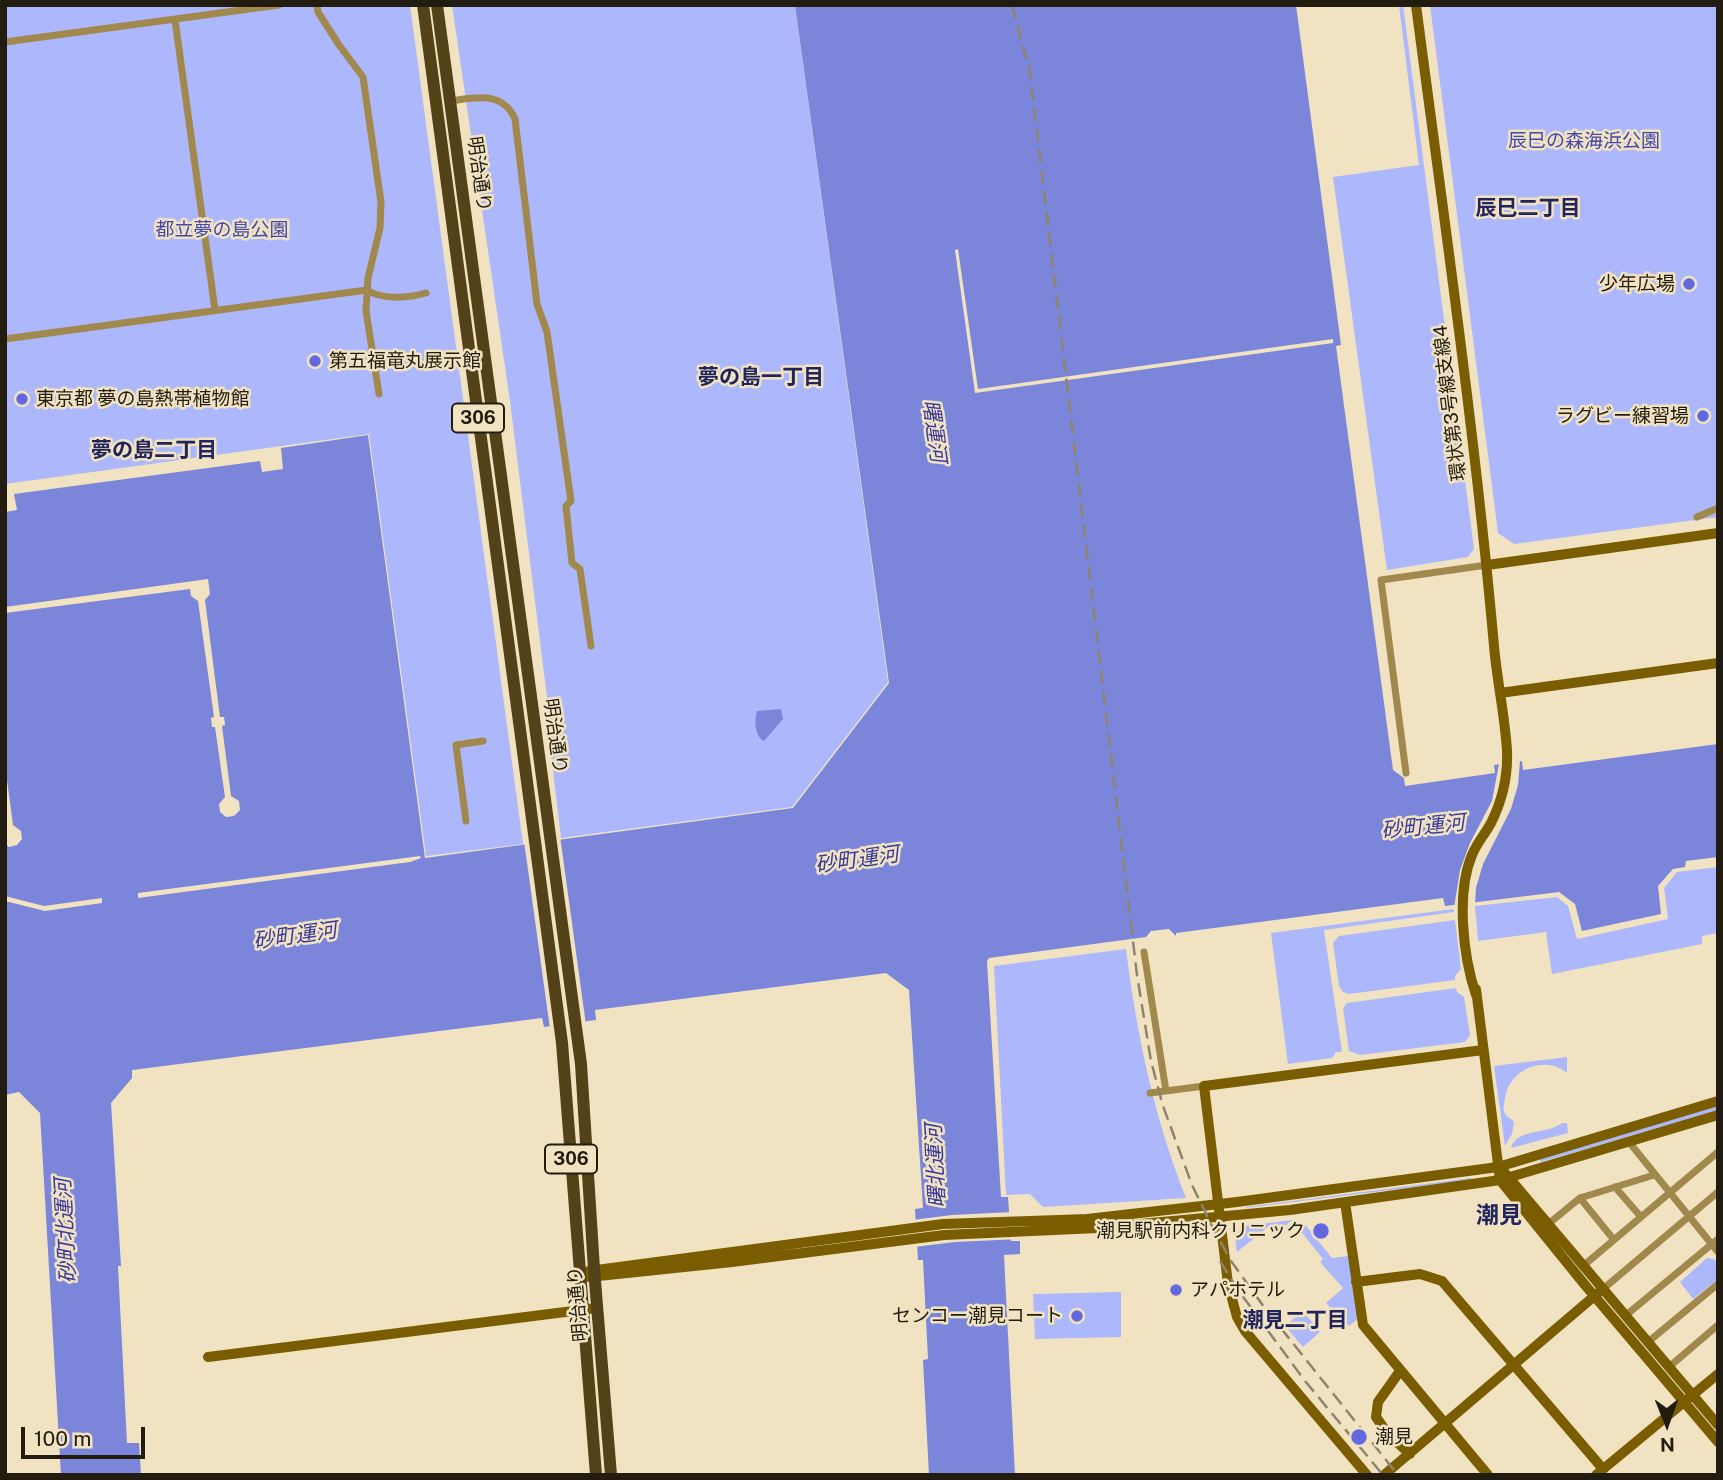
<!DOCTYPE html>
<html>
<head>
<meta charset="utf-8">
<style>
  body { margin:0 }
  #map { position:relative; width:1723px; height:1480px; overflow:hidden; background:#f1e3c2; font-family:"Public Sans",sans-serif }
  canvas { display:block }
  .frame { position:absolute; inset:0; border:7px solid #211c0f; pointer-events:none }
  .north { position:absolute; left:1632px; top:1389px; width:70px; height:70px; -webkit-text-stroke:5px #f1e3c2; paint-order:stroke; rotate:179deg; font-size:19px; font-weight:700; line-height:28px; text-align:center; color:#211c0f }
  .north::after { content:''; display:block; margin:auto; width:24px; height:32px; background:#211c0f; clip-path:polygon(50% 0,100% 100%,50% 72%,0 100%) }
  .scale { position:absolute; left:21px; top:1427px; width:124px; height:32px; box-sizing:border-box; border:4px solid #211c0f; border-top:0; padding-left:9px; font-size:21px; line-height:24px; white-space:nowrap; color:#211c0f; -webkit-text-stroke:5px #f1e3c2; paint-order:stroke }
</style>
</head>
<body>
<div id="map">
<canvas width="1723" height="1480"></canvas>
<div class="frame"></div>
<div class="north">N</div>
<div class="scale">100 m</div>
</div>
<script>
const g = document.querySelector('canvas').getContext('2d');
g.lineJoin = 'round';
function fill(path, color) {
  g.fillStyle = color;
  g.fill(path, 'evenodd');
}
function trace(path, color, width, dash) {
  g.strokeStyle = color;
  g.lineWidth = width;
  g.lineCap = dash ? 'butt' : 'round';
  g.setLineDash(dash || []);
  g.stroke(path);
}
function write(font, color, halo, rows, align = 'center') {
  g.font = font + ' "Public Sans","Noto Sans JP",sans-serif';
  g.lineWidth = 5;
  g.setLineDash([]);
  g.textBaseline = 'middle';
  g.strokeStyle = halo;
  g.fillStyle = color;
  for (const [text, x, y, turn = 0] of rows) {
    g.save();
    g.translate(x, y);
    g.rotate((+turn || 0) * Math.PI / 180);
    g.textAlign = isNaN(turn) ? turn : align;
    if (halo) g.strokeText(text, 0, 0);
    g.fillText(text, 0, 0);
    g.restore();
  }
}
fill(new Path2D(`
  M5,5H410L523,844L426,856L369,434L5,484Z
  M452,5H795L888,682L792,807L561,838L548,729L550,721L510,401Z
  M1399,5H1403L1474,549L1468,557L1387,570L1333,177L1419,165Z
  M1430,5H1718V517L1514,544L1498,533Z
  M1718,867V933L1702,936V944L1552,974L1546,932L1478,941L1475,906L1557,897L1568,906L1577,939L1668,919L1664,888L1677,872Z
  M1453,909L1454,912L1324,930L1342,1052H1336L1332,1058L1288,1064L1271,933Z
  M1455,920L1461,969L1455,976V980L1349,994L1343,992L1339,986L1333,943L1339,936Z
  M1126,949C1137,1036 1154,1117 1186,1198L1043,1207L1030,1194L1006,1195L994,966Z
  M1456,988L1457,992L1464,997L1470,1035L1465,1042L1360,1055L1349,1051L1343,1008L1347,1003Z
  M1567,1057V1073C1544,1054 1508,1070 1505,1099C1504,1104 1502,1111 1506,1115C1508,1118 1512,1119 1514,1122L1512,1134L1505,1146L1494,1066Z
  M1718,1106V1110L1541,1162L1540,1159Z
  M1562,1123H1567L1568,1133L1511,1148C1516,1128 1547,1135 1562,1123Z
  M1471,1178V1180L1246,1208V1207Z
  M1293,1220L1275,1233L1269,1226L1237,1252L1235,1236L1243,1226Z
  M1303,1222L1332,1258L1349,1256L1359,1318L1349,1326L1326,1303L1343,1288L1320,1262L1323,1259L1295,1224Z
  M1707,1258L1714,1259L1718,1263V1279L1693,1299L1680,1282Z
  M1121,1292V1337L1035,1339L1033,1294Z
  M1303,1311L1320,1332L1303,1347L1285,1326Z`), '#acb7fc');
fill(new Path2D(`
  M795,5H1296L1341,345L1336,346L1393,770L1404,778L1405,786L1495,773L1494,765L1522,761L1523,770L1718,744V857L1686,861L1685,867L1673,869L1658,886L1661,914L1582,931L1575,904L1559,892L1445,906L1443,898L1176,933V936L1169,929L1151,931L1146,937L989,958L987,961L1001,1197H1008L1011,1241H1020V1254L1004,1255L1015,1475H929L923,1360L928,1359L923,1260H918L915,1209L923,1208L909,990L886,973L595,1010L596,1020L544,1027L542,1018L132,1070V1078L111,1103L121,1266H118L127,1443H139L141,1475H61L40,1113L19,1092L5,1095V512L17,510L14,494L260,461L262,472L283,469L281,448L368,435L425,858L793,808L889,683Z
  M781,709L783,719L764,741C755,737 754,720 757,711Z`), '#7b86db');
fill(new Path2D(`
  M958,249L978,389L1333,339V343L975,393L955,250Z
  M208,579L210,594L205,600L220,717H224L225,725L222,726L231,796L239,801L240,810L234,816L226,817L220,812L219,804L225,797L215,727H212L211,718L214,717L198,601L191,596L190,589L5,613V607Z
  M1520,761L1518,785L1511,809L1483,864L1476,888L1475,905L1454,908L1460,870L1470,843L1492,801L1499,764Z
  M5,765L13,825L21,831L22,839L17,845L9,847L5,844Z
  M560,836L586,1025L550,1029L524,841Z
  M420,856L421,858L410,862L138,898V893Z
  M5,896L44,906L102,898V903L45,911L5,901Z
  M1013,1212L1014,1237L1020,1239L955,1242L914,1247L912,1220L952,1215Z`), '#f1e3c2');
trace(new Path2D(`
  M317,5L318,12L339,45L363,77L381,202L380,228L368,278L366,311L379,394
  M175,20L215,310
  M5,42L279,5
  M450,101C475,98 502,90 515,119L537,304L547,332L571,501L566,506L572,563L580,569L591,646
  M5,339L367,290C381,300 409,298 426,293
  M1697,517L1718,508
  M1406,773L1381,580L1487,565
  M466,821L456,745L483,741
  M1144,952L1166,1091
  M1150,1093L1204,1086
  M1629,1142L1718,1252
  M1615,1187L1641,1217
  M1580,1198L1614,1240
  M1547,1225L1580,1198L1654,1175
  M1583,1266L1718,1152
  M1603,1289L1718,1192
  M1625,1316L1718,1239
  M1648,1342L1718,1284
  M1669,1367L1718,1325`), '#a1884c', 7);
trace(new Path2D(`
  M1416,5C1444,219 1475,432 1494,646C1497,681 1505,716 1507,751C1508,776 1502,801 1491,823C1485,834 1477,843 1472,855C1456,893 1463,956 1476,995
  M1487,565L1718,533
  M1500,693L1718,663
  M1476,989L1500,1180L1585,1285L1718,1442
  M1505,1173L1718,1425
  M1345,1202L1363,1325L1488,1475
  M589,1271L943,1224L1087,1219L1237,1202L1498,1167L1718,1101
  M589,1277L732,1262L944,1235L1098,1228L1290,1210L1500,1180L1718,1115
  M1356,1282L1420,1274L1442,1281L1603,1469
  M208,1357L597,1308
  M1400,1371L1378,1402L1376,1417L1388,1434L1410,1454
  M1367,1475L1245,1331L1237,1317L1228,1284L1204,1086L1483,1050
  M1384,1475L1598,1293
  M1596,1475L1718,1374`), '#7a5d00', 10);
trace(new Path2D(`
  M423,5L562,1043L596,1475
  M437,5L581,1064L594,1269L611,1475`), '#534217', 12);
trace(new Path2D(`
  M1012,5L1030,73L1137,975L1151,1061L1163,1106L1192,1185L1212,1226L1231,1261L1264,1307L1398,1475
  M1220,1261L1238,1290L1305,1381L1383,1475`), '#8e846d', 2.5, [14, 7]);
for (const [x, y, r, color] of [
  [1689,284,7,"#6168e0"],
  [315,361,7,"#6168e0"],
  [22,399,7,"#6168e0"],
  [1703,416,7,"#6168e0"],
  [1321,1231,9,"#6168e0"],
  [1176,1290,7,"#6168e0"],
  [1077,1316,7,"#6168e0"],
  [1359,1437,9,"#6168e0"]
]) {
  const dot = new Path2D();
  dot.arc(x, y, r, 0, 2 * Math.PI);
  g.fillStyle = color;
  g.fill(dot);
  trace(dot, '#f1e3c2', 2.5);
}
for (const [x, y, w] of [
  [478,418,52],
  [571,1159,52]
]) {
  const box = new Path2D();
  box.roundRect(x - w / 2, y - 14.5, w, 29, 5);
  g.fillStyle = '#f1e3c2';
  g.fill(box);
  trace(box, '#211c0f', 2);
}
write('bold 18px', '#211c0f', null, [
  ["306",478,418],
  ["306",571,1159]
]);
write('19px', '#4548ac', '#f1e3c2', [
  ["辰巳の森海浜公園",1584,141],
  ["都立夢の島公園",222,230]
]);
write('19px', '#211c0f', '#f1e3c2', [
  ["明治通り",479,174,82],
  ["環状第3号線支線4",1450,403,-97],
  ["明治通り",555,736,82],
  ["明治通り",578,1304,-95]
]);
write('19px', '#211c0f', '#f1e3c2', [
  ["少年広場",1675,284],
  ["第五福竜丸展示館",329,361,"left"],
  ["東京都 夢の島熱帯植物館",36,399,"left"],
  ["ラグビー練習場",1689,416],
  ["潮見駅前内科クリニック",1305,1231],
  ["アパホテル",1190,1290,"left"],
  ["センコー潮見コート",1063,1316],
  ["潮見",1375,1437,"left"]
], 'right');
write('bold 21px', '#22245d', '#f1e3c2', [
  ["辰巳二丁目",1528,209],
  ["夢の島一丁目",761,378],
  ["夢の島二丁目",154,451],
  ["潮見二丁目",1295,1321]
]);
write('italic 21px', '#39399d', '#f1e3c2', [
  ["曙運河",934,431,82],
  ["砂町運河",1423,827,-6],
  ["砂町運河",857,860,-8],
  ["砂町運河",295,936,-8],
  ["曙北運河",936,1166,-93],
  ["砂町北運河",66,1231,-93]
]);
write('bold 23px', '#22245d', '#f1e3c2', [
  ["潮見",1499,1216]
]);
</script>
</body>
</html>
